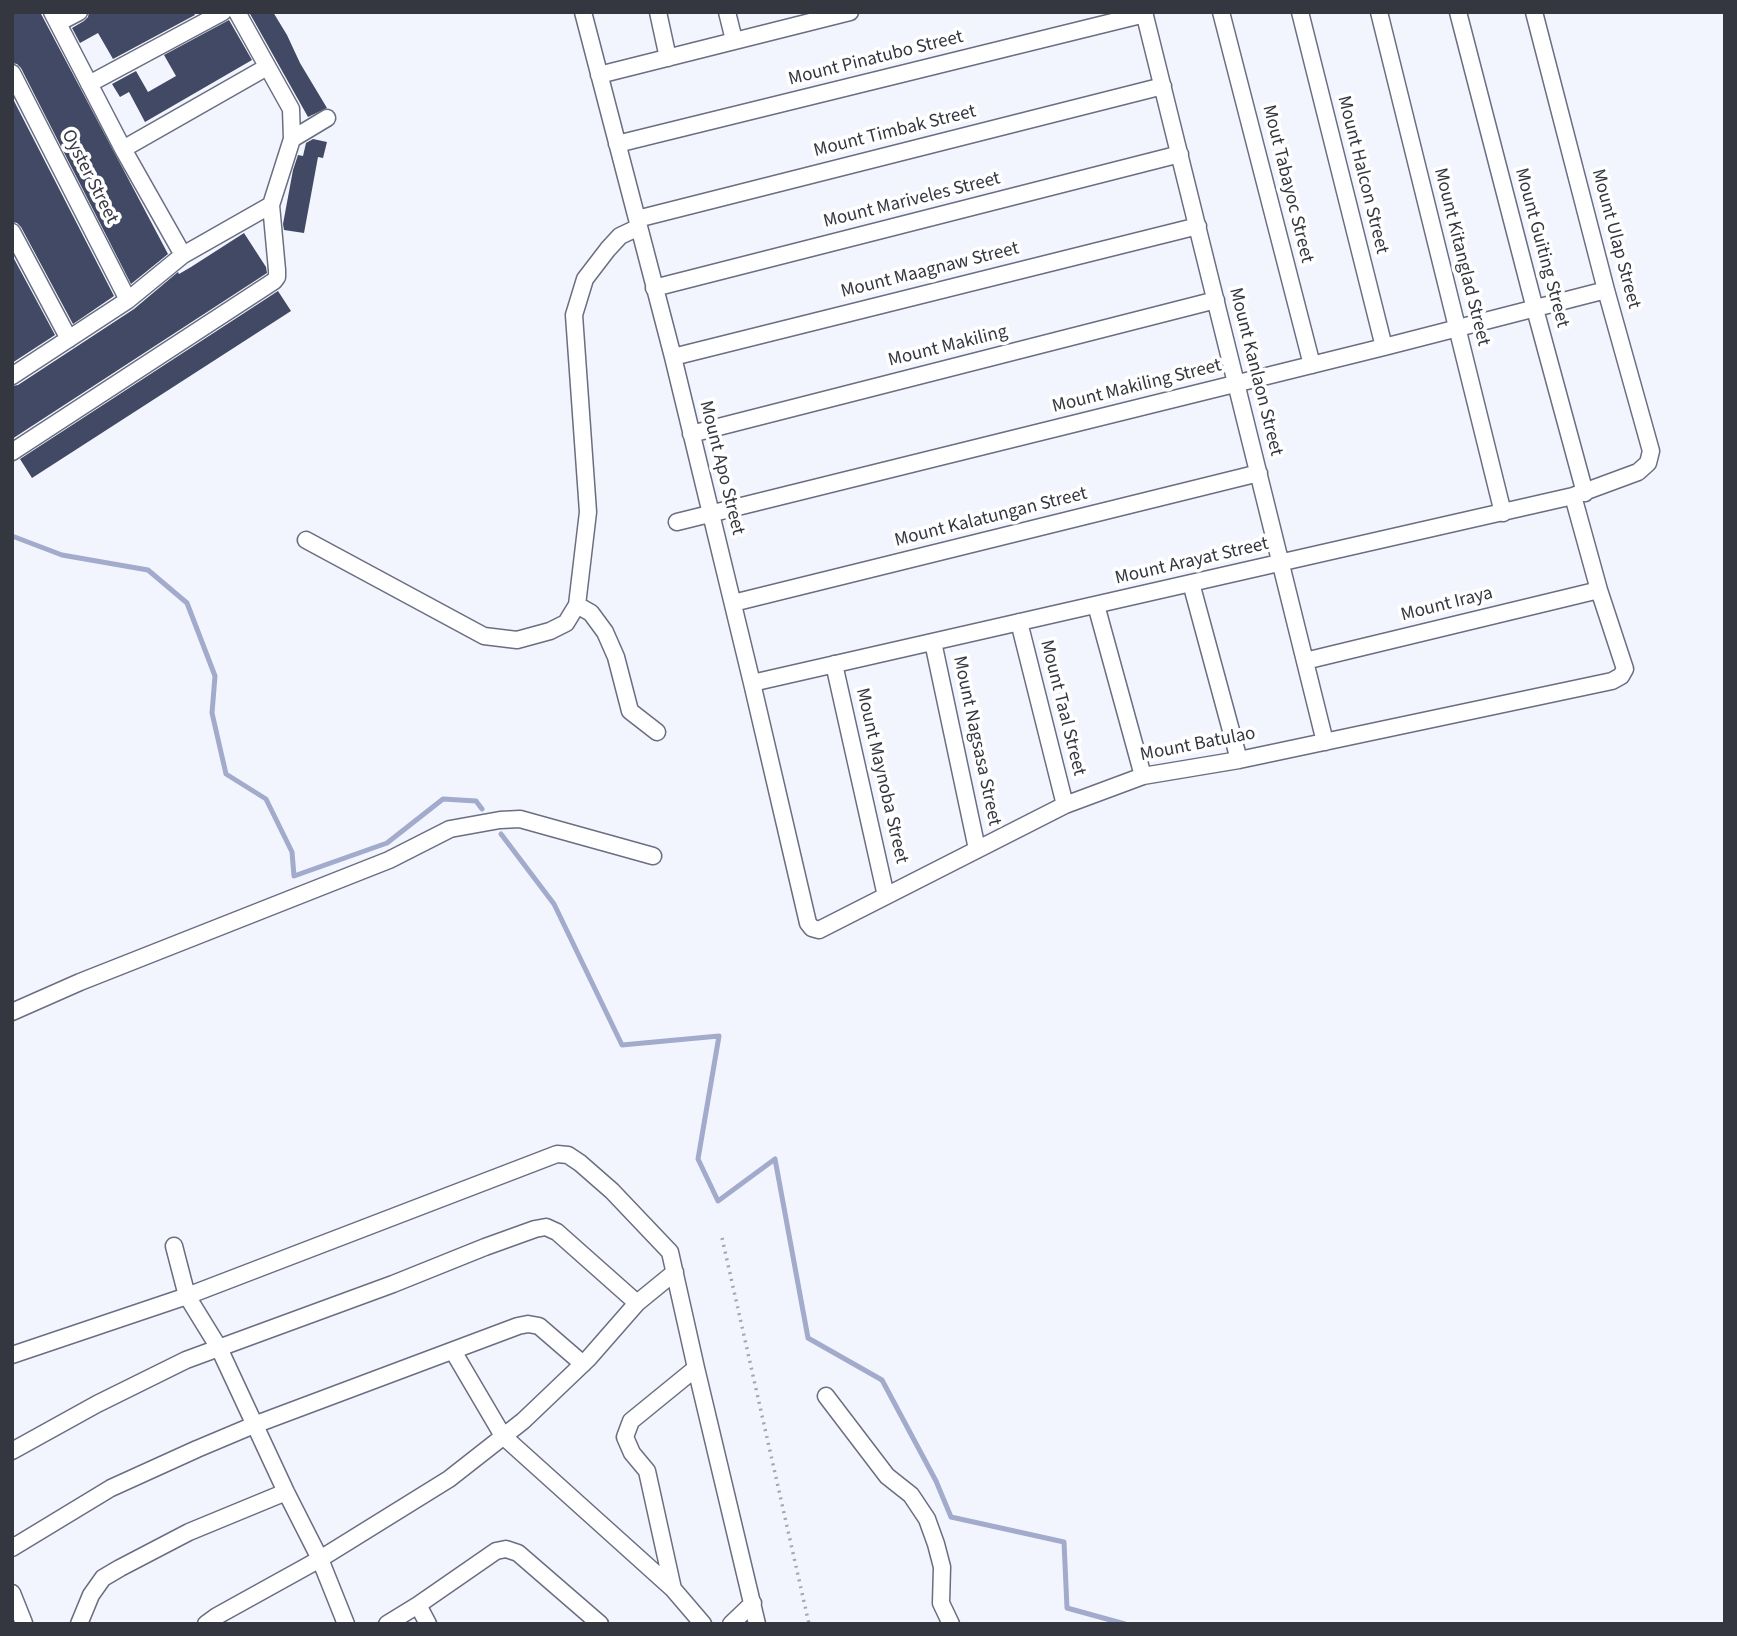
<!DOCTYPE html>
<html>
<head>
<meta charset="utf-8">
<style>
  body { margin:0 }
  #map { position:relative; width:1737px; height:1636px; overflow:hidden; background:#f3f5fe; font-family:"Source Sans 3",sans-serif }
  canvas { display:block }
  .frame { position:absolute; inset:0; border:14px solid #353740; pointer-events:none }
</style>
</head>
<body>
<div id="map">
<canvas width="1737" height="1636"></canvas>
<div class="frame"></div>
</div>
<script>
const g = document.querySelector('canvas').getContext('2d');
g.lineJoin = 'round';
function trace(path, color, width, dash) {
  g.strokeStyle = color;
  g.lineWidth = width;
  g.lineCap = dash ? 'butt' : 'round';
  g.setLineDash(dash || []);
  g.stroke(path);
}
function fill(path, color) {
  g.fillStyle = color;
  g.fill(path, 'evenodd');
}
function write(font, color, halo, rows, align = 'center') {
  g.font = font + ' "Source Sans 3",sans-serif';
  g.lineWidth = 7;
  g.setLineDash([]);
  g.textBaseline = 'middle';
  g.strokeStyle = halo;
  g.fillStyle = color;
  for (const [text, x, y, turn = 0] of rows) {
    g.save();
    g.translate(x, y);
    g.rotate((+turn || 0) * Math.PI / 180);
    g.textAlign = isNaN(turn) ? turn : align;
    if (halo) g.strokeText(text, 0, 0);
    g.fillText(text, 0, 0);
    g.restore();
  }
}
trace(new Path2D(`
  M12,536L62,555L148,570L187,603L215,676L212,713L226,774L266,799L292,852L294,876L387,843L443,799L476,801L482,809
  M501,834L554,904L622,1045L719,1036L698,1159L718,1201L775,1159L808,1338L882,1380L936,1481L951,1517L1064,1542L1067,1608L1125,1624`), '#a2abcb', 5);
fill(new Path2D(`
  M12,12H40L168,254L131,284L21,68L17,64L12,63Z
  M89,12H193L195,15L113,59L98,33L80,43L72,28L84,21L88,17Z
  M249,12H273L287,35L300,63L327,108L308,117Z
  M229,20L252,60L145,122L129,92L120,97L112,84L136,71L148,92L176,76L164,55Z
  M12,97L114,296L73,324L21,227L17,223L12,222Z
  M313,139L327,142L323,158L318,157L304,233L284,230L283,224L293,170L298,155L303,156L306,143Z
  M244,233L266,267L267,273L12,439V386L18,385L134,309L178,272L179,274L191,267Z
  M12,255L55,335L12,363Z
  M278,291L291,311L32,478L20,459Z`), '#414964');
const minor = new Path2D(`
  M52,12L123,149L183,255
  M237,12L291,109L292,139
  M583,12L673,357L752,683L808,923L812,928L819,930L1065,805L1143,776L1239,760L1612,681L1621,676L1625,669L1599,590L1573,496
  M658,12L668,58
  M727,12L734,40
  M1144,12L1325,742
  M1221,12L1312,365
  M1300,12L1384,347
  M1379,12L1503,513
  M1458,12L1535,309L1585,493
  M58,23L79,12
  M12,73L128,300
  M599,75L850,12
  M89,84L223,12
  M617,144L1145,14
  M123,149L267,67
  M637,219L1163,86
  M12,232L69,339
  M654,288L1180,154
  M673,357L1198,226
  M12,376L128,300L183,255L271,205
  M691,434L1216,300
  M12,452L274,281L277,277V270L271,205L292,139L327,118
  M677,522L1384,347L1606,290
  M306,540L484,636L517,640L550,631L566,623L577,605L588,512L574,315L585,279L608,249L620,236L639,227
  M1191,583L1239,760
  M733,603L1259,473
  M577,605L591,613L605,632L616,657L630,711L657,732
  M1096,605L1143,776
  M1019,622L1065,805
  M933,642L977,849
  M1305,661L1599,590
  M834,664L886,896
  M752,683L1573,496L1638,472L1648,463L1651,451L1606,290L1534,12
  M12,1012L80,982L389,860L450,829L500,820L520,819L653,856
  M174,1246L187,1296L219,1348L286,1492L320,1559L346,1624
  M453,1351L503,1436L673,1589L703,1624
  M12,1355L187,1296L557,1154L568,1155L580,1163L612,1191L670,1252L696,1368L757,1624
  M826,1396L887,1476L911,1495L927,1519L936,1544L942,1567L941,1603L951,1624
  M12,1451L97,1404L186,1360L393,1284L485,1247L535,1229L546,1227L557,1232L637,1303
  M12,1548L111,1488L197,1449L254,1425L518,1326L528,1324L539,1326L583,1364
  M673,1589L647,1471L632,1453L625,1437L631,1421L696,1368
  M12,1593L24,1623
  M418,1605L428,1624
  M79,1624L91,1595L103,1578L120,1568L189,1532L286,1492
  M206,1624L217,1616L320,1559L449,1479L523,1421L588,1359L637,1303L675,1272
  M387,1624L418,1605L496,1551L506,1549L518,1553L600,1624
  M731,1624L753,1603`);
trace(minor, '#696e81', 19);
trace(new Path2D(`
  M722,1238L809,1624`), '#a5a7b0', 3.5, [2, 5]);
trace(minor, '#fff', 16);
write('19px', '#353740', '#fff', [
  ["Mount Pinatubo Street",876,59,-14],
  ["Mount Timbak Street",895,132,-14],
  ["Mount Halcon Street",1362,175,76],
  ["Oyster Street",89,177,63],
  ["Mout Tabayoc Street",1287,184,76],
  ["Mount Mariveles Street",912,201,-14],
  ["Mount Ulap Street",1615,239,75],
  ["Mount Guiting Street",1541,248,75],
  ["Mount Kitanglad Street",1461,257,76],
  ["Mount Maagnaw Street",930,271,-14],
  ["Mount Makiling",948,347,-14],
  ["Mount Kanlaon Street",1255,372,76],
  ["Mount Makiling Street",1137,387,-14],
  ["Mount Apo Street",721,468,76],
  ["Mount Kalatungan Street",991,518,-14],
  ["Mount Arayat Street",1192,562,-13],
  ["Mount Iraya",1447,605,-14],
  ["Mount Taal Street",1062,708,76],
  ["Mount Nagsasa Street",976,741,78],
  ["Mount Batulao",1198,745,-11],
  ["Mount Maynoba Street",881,776,77]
]);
</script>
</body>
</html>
